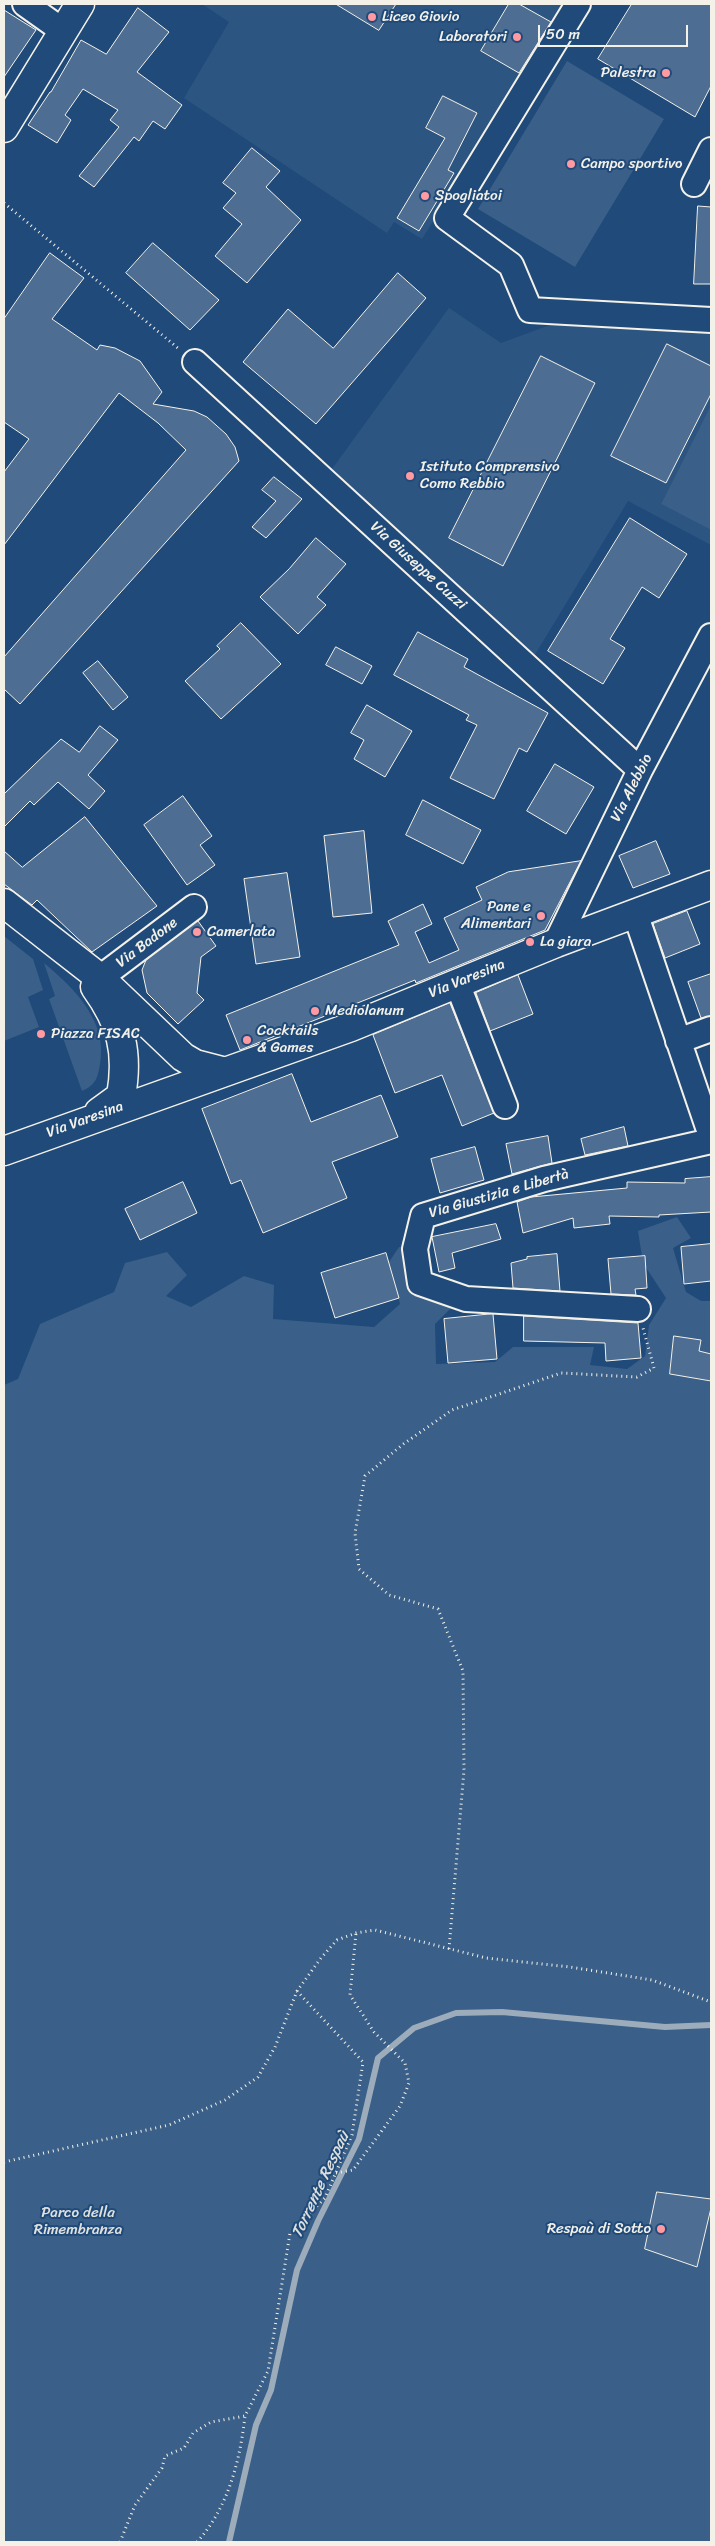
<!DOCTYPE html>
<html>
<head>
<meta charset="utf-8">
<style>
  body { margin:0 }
  #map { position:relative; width:715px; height:2546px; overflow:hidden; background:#1f4a7a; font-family:Sriracha,sans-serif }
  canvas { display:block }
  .frame { position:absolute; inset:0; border:5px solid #f4f1e8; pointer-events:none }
  .scale { position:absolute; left:538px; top:25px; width:150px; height:22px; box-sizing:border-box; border:2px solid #f4f1e8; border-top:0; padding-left:6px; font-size:15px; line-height:18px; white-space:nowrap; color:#f4f1e8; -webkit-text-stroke:4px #1f4a7a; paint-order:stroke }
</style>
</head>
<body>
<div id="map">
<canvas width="715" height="2546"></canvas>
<div class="frame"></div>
<div class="scale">50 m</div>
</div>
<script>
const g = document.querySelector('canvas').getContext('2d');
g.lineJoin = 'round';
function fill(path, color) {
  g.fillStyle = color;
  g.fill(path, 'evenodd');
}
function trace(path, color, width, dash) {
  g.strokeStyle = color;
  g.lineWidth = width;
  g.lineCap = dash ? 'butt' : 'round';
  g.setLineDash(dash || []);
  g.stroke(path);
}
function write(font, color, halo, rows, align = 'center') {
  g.font = font + ' Sriracha,sans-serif';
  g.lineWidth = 4;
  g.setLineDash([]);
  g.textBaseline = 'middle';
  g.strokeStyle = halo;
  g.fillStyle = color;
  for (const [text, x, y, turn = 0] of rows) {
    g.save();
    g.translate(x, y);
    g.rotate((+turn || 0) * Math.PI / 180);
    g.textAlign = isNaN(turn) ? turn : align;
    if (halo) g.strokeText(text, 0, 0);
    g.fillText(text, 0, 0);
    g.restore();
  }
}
fill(new Path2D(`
  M202,4H569L422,239L394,222L387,233L184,98L229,22Z
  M449,308L501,343L558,322L711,331V366L667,344L611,455L666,483L711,394V405L661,504L711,530V545L628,501L533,658L332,469ZM541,357L595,384L502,566L449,538Z`), '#2d5581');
fill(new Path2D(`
  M567,61L664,119L575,267L478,209Z
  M711,405V530L661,504Z
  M4,936L33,959L43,990L28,997L39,1027L4,1041Z
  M44,963C74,988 108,1021 100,1064C98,1077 96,1085 82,1091L49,999L55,996Z
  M677,1217L691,1238L673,1248L686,1292L701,1301H711V2542H4V1385L18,1379L40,1324L114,1292L125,1263L167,1252L187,1275L166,1296L191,1307L244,1276L274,1285L273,1319L374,1327L400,1304L389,1262L399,1247L413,1246L425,1280L454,1305L435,1324L436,1364L495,1362L513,1347H594L590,1365L627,1369L645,1356L649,1325L666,1298L643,1263L638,1231Z`), '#3a5f88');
trace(new Path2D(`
  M229,2542L256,2425L271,2390L297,2270L318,2221L359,2139L378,2058L414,2028L456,2013L502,2012L665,2027L711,2025`), '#9cacbb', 6);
const building = new Path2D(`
  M336,4H396L379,30Z
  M509,4H519L551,22L519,73L481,51Z
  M632,4H711V86L695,117L598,59Z
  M138,8L169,32L137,72L182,105L165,129L153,121L139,141L134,137L94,187L79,176L119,127L110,120L118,110L83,89L65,115L71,120L57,143L28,125L50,92H51L81,40L106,54Z
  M4,10L36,30L4,77Z
  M443,96L477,113L448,170L454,173L419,231L397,218L445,138L426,128Z
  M252,148L280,171L266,187L301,220L247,283L215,256L242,224L223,208L236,193L223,183Z
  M698,206L711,207V284H694Z
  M153,243L219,300L190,330L126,273Z
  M50,253L84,278L52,319L97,350L100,345L115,348L140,361L162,392L153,404L194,411L207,417L226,434L235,447L239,461L20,704L4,689V657L186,450L158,423L119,393L4,545V472L29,439L4,422V319Z
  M398,273L426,298L316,424L243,362L288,309L333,348Z
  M667,344L711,366V394L666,483L611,456Z
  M541,356L595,383L503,566L449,538Z
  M274,477L302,499L266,538L252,527L276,501L262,490Z
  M630,518L687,554L659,598L642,587L610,639L625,648L603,684L548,651Z
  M316,538L346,564L317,597L326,605L298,634L260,597L289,569Z
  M241,623L281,664L221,719L185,681L220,649L217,646Z
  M418,632L468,659L464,667L548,713L527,752L519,748L494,799L450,778L477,725L466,720L469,715L394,675Z
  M336,647L372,666L362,684L326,665Z
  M98,661L128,697L113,710L83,673Z
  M367,705L412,731L385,777L354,759L364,740L351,733Z
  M100,726L118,740L88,775L105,791L89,809L58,782L34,805L30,801L4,827V794L61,739L79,752Z
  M555,764L594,787L566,834L527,811Z
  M183,796L212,836L200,845L215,865L187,885L144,825Z
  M423,800L481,830L463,864L406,835Z
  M85,817L157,906L92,952L37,900L32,905L4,884V851L22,867Z
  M364,831L372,913L333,917L324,836Z
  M656,841L670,874L633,888L619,856Z
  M581,861L545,930L416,983L415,980L240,1050L226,1015L399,945L388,921L423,904L432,924L415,932L429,963L459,950L444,918L482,900L476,887L508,872Z
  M287,873L300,957L256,964L244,879Z
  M687,911L700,944L665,958L653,924Z
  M198,921L216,946L201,957L197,993L204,1000L178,1024L147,993L142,970L146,960Z
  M711,974V1016L701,1018L688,982Z
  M518,975L533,1014L490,1031L476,993Z
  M450,1003L494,1113L462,1126L442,1075L395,1093L373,1035Z
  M292,1074L311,1122L381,1095L398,1137L332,1162L347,1198L263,1233L241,1180L231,1184L202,1109Z
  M624,1127L628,1146L585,1155L581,1139Z
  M548,1136L552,1163L512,1174L506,1144Z
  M475,1147L484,1180L440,1193L431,1159Z
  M711,1177V1212L659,1215V1217L609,1216L610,1224L574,1228L573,1218L523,1233L517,1202L531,1197L627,1188V1182L685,1183V1179Z
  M183,1182L197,1213L140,1240L125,1209Z
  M496,1224L501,1239L452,1253L455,1268L439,1272L432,1237Z
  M711,1244V1281L684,1284L681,1247Z
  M386,1253L399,1298L335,1318L321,1273Z
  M557,1254L560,1291L513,1288L511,1263L527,1259V1257Z
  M645,1256L647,1288L635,1289L636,1295L611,1294L608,1259Z
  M493,1314L497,1359L448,1363L444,1319Z
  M524,1316L638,1323L641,1358L606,1361L605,1343L524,1341Z
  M674,1336L701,1340L699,1351L711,1354V1381L670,1374Z
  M657,2192L711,2199V2208L697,2267L645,2249Z`);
fill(building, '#4d6e92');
trace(building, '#f4f1e8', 1);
const minor = new Path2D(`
  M25,4L63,31
  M578,4L447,218L511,265L530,310L711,320
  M694,184L711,150
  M195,362L640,770
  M635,913L711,1136
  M556,943L640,770L711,636
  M100,978L194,907
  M457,983L505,1106
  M678,1041L711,1029
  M638,1309L466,1299L420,1283L415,1249L423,1216L544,1179L711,1141`);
const major = new Path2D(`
  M4,128L80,4
  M4,903L100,978L183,1057L195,1064L222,1071
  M95,987C121,1023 129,1052 121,1096L99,1112
  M4,1151L351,1027L556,943L711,885`);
trace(minor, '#f4f1e8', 28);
trace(major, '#f4f1e8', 31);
trace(new Path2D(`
  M4,203L179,349
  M449,1949L464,1770L463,1671L438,1609L389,1595L359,1569L355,1533L365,1476L402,1445L452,1410L561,1373L637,1377L654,1368L643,1328
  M4,2162L169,2125L225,2100L258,2077L275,2047L297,1991L321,1958L337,1940L356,1933L375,1930L486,1958L570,1967L652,1980L711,2002
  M336,2173L353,2170L400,2106L409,2083L405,2063L374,2032L350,1995L356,1933
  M120,2542L135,2505L162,2468L165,2456L184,2448L193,2433L211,2422L245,2416L268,2371L290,2233L325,2198L352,2135L363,2062L297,1991
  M197,2542C228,2508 240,2461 245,2416`), '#f4f1e8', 3, [1, 4]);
trace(minor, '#1f4a7a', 24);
trace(major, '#1f4a7a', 28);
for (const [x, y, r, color] of [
  [372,17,5,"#ff9aa2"],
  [517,37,5,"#ff9aa2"],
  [666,73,5,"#ff9aa2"],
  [571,164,5,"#ff9aa2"],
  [425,196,5,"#ff9aa2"],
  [410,476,5,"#ff9aa2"],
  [541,916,5,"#ff9aa2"],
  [197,932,5,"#ff9aa2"],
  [530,942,5,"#ff9aa2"],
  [315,1011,5,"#ff9aa2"],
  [41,1034,5,"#ff9aa2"],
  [247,1040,5,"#ff9aa2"],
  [661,2229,5,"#ff9aa2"]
]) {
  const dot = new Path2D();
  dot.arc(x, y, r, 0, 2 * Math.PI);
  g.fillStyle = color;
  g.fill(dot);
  trace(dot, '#1f4a7a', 2);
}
write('15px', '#f4f1e8', '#1f4a7a', [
  ["Liceo Giovio",382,17],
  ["Laboratori",507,37,"right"],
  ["Palestra",656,73,"right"],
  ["Campo sportivo",581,164],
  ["Spogliatoi",435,196],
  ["Istituto Comprensivo",420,467],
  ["Como Rebbio",420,484],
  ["Pane e",531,907,"right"],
  ["Alimentari",531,924,"right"],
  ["Camerlata",207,932],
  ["La giara",540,942],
  ["Mediolanum",325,1011],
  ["Cocktails",257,1031],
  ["& Games",257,1048],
  ["Piazza FISAC",51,1034],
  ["Respaù di Sotto",651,2229,"right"]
], 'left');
write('15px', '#f4f1e8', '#1f4a7a', [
  ["Via Giuseppe Cuzzi",418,566,42],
  ["Via Alebbio",632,788,-63],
  ["Via Badone",147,943,-37],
  ["Via Varesina",467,979,-22],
  ["Via Varesina",85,1120,-20],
  ["Via Giustizia e Libertà",499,1194,-16]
]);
write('15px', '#e1e2de', '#1f4a7a', [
  ["Parco della",78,2213],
  ["Rimembranza",78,2230]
]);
write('italic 16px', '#dee0dd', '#1f4a7a', [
  ["Torrente Respaù",321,2185,-65]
]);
</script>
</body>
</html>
